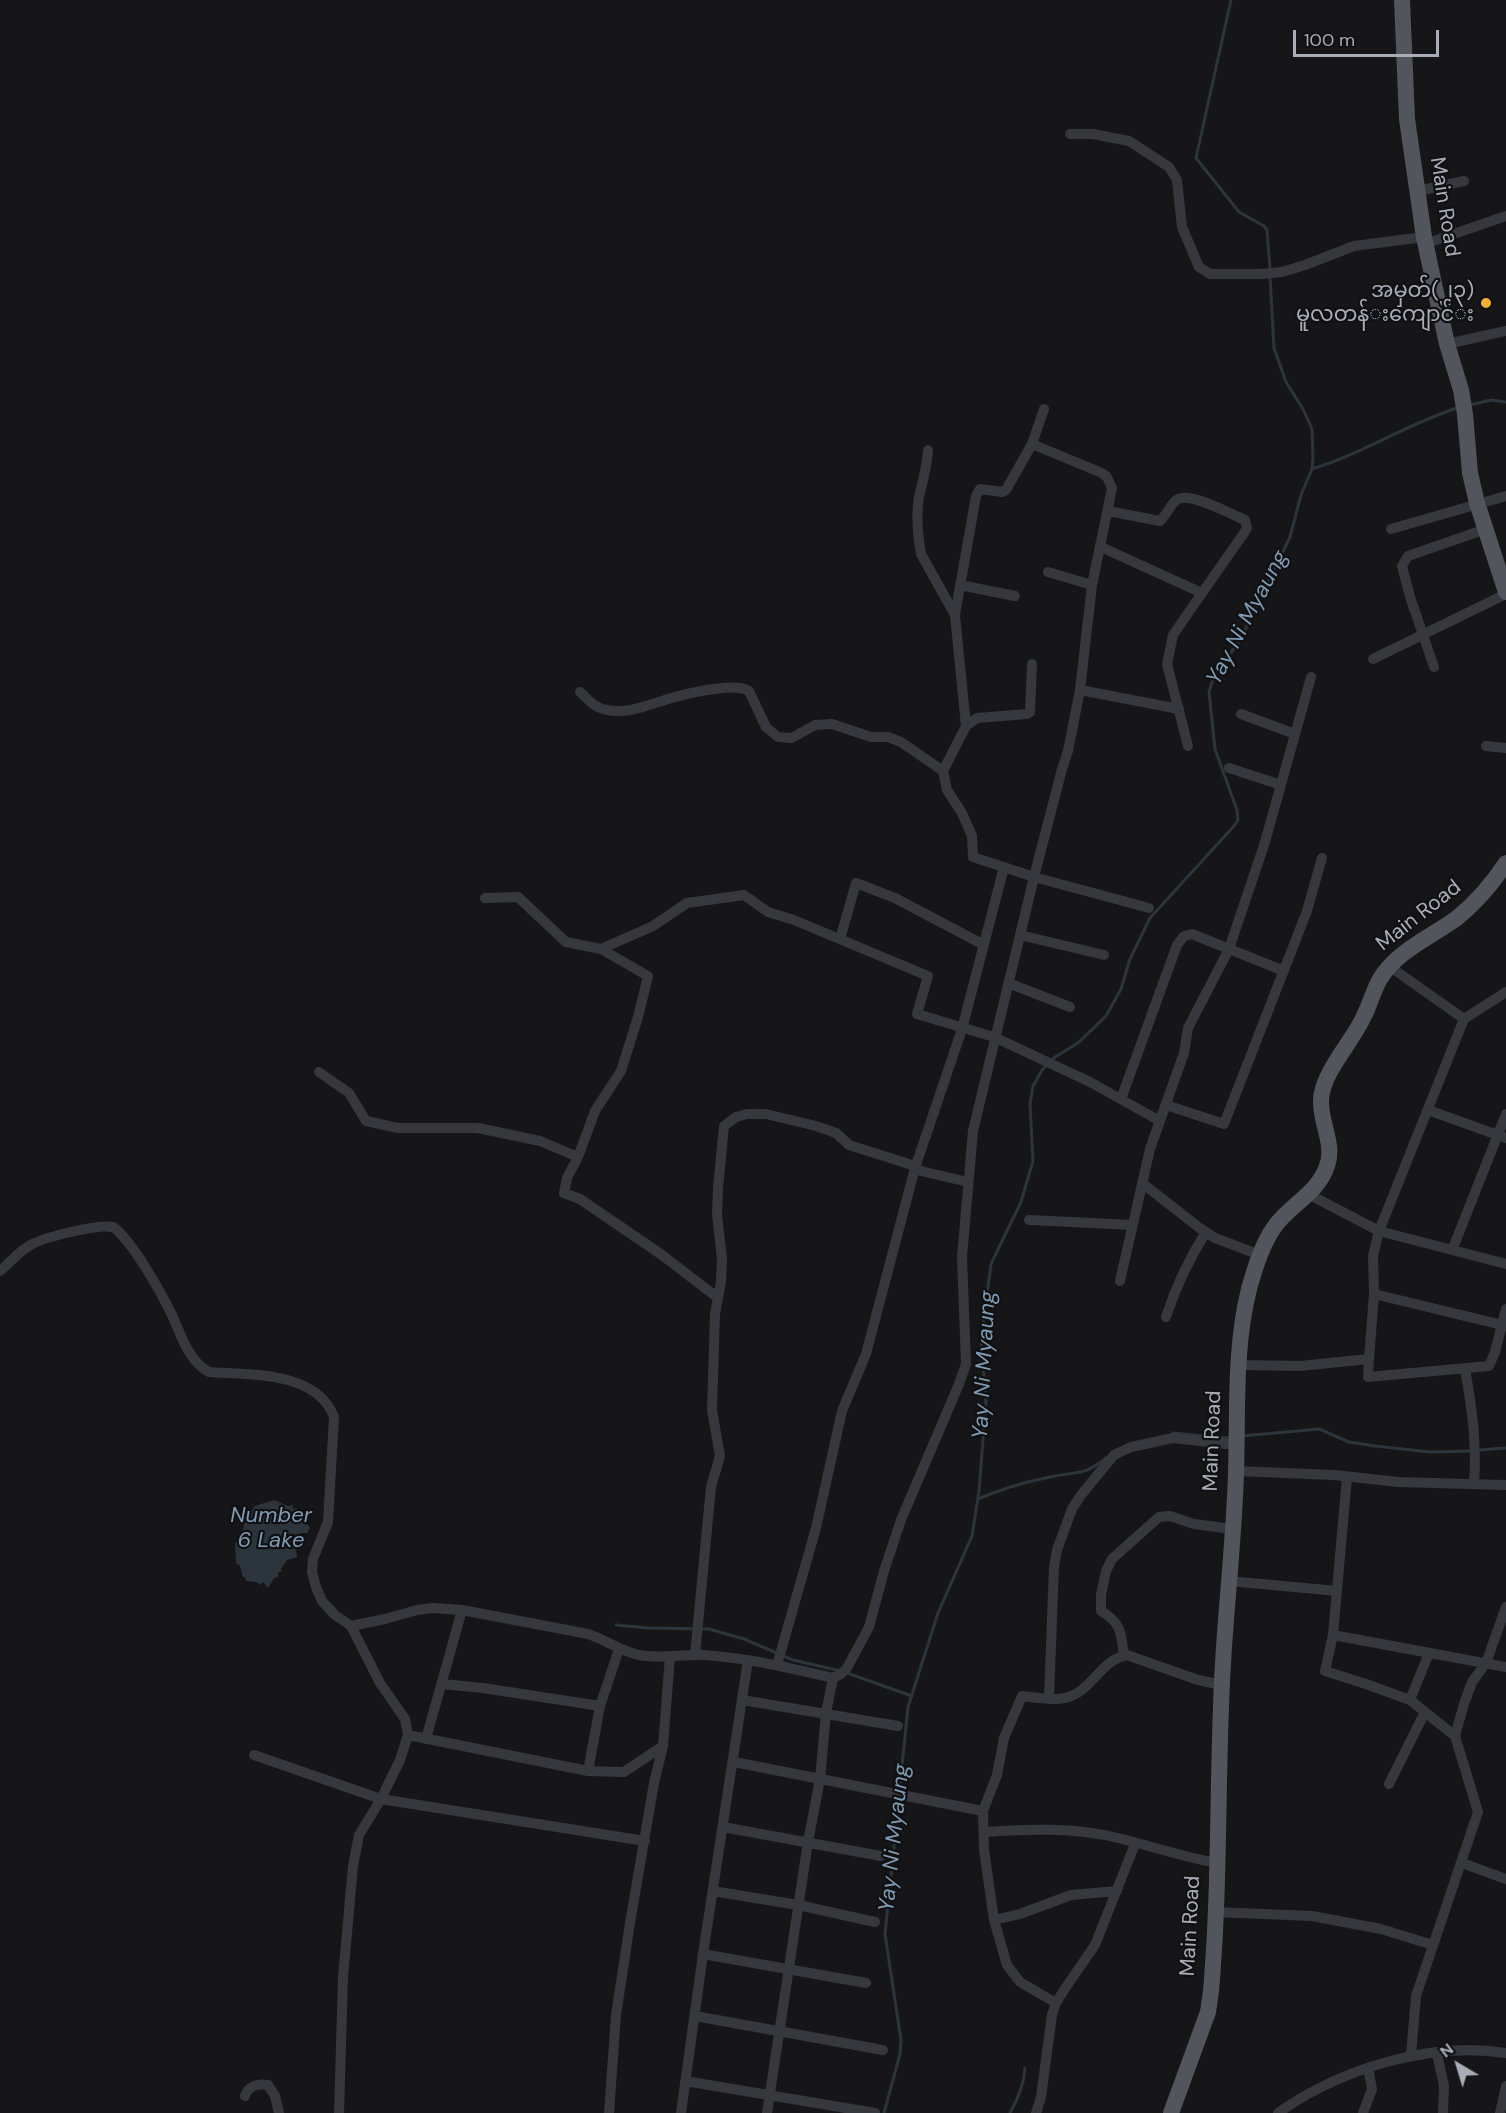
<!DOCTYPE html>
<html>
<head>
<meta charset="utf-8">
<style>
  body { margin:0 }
  #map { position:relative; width:1506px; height:2113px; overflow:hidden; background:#161618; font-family:"DM Sans",sans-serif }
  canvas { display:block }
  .north { position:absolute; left:1428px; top:2035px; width:60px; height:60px; -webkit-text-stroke:4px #111113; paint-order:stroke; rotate:322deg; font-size:16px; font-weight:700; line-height:24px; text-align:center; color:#a8adb8 }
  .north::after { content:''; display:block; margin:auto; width:21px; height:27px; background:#a8adb8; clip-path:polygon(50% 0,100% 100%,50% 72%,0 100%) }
  .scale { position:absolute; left:1293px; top:30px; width:146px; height:27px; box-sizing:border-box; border:3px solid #a8adb8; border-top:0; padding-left:8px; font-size:18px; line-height:21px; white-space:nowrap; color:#a8adb8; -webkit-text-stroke:4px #111113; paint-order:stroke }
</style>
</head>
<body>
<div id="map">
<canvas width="1506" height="2113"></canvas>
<div class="north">N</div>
<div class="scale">100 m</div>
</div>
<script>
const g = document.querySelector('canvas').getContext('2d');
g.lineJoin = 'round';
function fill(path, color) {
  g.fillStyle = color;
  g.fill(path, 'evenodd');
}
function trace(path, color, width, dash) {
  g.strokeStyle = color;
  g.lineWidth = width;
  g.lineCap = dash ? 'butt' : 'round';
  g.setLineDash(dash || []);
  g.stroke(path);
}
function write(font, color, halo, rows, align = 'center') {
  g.font = font + ' "DM Sans","Noto Sans Myanmar",sans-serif';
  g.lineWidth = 4.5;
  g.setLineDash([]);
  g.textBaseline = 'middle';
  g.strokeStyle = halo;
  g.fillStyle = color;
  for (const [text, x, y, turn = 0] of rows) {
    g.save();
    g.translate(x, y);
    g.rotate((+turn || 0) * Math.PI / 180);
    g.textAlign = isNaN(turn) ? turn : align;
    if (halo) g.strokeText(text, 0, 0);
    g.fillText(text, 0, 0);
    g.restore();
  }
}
fill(new Path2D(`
  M274,1500L288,1506L293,1505L292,1509L297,1508L310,1528L307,1533H301L297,1542L295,1543L297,1557L287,1560L281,1569L282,1571L278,1573V1577L274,1578L268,1588L263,1582L261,1585L256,1582L246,1581L245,1577H243L240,1566L236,1563L235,1544L244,1527V1519L255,1506Z`), '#2c353c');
trace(new Path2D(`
  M1231,0L1196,158L1239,212L1264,226L1267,230L1270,269
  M1470,405L1491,400L1506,402
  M1312,469C1362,454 1407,424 1457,408
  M1173,1433L1224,1438L1232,1437
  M1242,1436L1319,1429L1349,1442L1375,1446L1430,1452L1472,1451
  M1478,1450L1506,1448
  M978,1499C1001,1489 1025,1482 1050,1477C1076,1471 1083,1477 1106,1458
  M616,1625L649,1628L709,1629L744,1639L793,1660L841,1671
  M847,1673L912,1696
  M884,2113L900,2054L901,2040L885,1934L908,1707L938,1613L972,1536L979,1491L986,1401L981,1340L991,1264L1021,1202L1033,1161L1030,1104L1033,1086L1042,1070L1055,1057L1078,1043L1106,1016L1121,989L1130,959L1150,918L1234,826L1238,820L1237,810L1215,749L1209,692L1214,676L1240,640L1290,537L1301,495L1312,469L1313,457L1312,429L1303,409L1286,382L1274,348L1270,276
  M1010,2113C1018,2099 1024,2084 1025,2068`), '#2c353c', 3);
trace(new Path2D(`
  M1070,134H1093L1129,141L1169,167L1177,180L1182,227L1199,267L1210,274H1261L1282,272L1305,265L1354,246L1424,237
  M1418,191L1464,181
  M1425,244L1506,216
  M1447,344L1506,331
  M928,450C927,467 923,480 919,497C916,514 918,537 921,554L955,615
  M1108,511L1160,521C1167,515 1170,504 1178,499C1192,492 1232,515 1245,520L1247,528L1244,533L1202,593
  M1391,529L1506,496
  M1101,547L1202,593L1173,635L1167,664L1188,746
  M1048,572L1092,585
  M960,585L1015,596
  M1373,659L1506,594
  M1032,664L1030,712L1027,714L977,718L966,726L943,771L947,790L962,813L972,836L973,857L1034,877L1149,908
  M1434,667L1410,597L1402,566L1408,556L1486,529
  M1080,690L1179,709
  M580,692C586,697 591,704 598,707C620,717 641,707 662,701C680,695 734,681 749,691L766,727L778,737L792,738L815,725L832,724L871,737H888L901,742L943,771
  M1241,714L1295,734
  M966,726L955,615L976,496L980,489L1002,492L1006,490L1032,444L1044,409
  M1486,746L1506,748
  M1229,768L1281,785
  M485,898L518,897L566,942L601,949L648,976L638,1017L621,1071L595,1111L578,1157
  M1020,935L1104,955
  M840,939L856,883L895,898L984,945
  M601,949L653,926L687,903L744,895L768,912L794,920L928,976L917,1014L994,1037L1090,1082L1160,1121
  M1389,966L1464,1019
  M1008,983L1070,1007
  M319,1072L349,1093L366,1121L398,1128H478L540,1141L578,1157L567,1178L564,1193L580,1199L662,1255L718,1298
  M1121,1099L1177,945L1184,936L1192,934L1284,971
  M1166,1105L1224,1124L1307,911L1322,858
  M1428,1110L1506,1138
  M1142,1183L1201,1229L1215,1238L1260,1255
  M1308,1194L1379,1231L1506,1264
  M1029,1220L1132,1225
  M1453,1248L1506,1114
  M0,1271C10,1263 18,1252 29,1246C43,1237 98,1224 113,1227C131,1239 162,1294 172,1315C181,1335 189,1362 209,1372C250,1375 317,1371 334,1417L328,1522L313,1559L312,1572L316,1587L322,1601L335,1615L351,1626L380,1683L405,1719L408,1735L400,1760L381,1799L359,1835L353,1866L343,1977L339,2113
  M1120,1281L1150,1149L1184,1053L1188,1028L1229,949L1265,842L1311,677
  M1374,1294L1506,1326
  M1166,1317C1176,1286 1189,1259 1206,1232
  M1369,1359L1374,1294L1373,1256L1379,1231L1464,1019L1506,992
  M1238,1365L1300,1366L1369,1359L1368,1377L1489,1366L1495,1352L1506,1309
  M1465,1369C1472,1408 1477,1444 1474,1484
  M1236,1471L1334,1475L1398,1482L1506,1485
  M1347,1477L1333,1635L1325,1671L1366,1684L1410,1700L1455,1736L1478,1812L1416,1996L1411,2055
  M1229,1581L1337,1591
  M351,1626L385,1619L417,1610L433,1608L462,1610L588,1634C606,1640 621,1651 639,1655C660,1659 683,1654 704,1655C748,1658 790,1668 833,1678L841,1674L847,1668L869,1627L884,1571L901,1520L959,1384L966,1364L962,1257L973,1131L1034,877L1062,769L1068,751L1080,690L1092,585L1112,488L1107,477L1102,473L1032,444
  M1333,1635L1506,1667
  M695,1655L711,1487L720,1456L712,1410L715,1314L721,1282L722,1259L717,1215L718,1188L724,1126L736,1117L747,1114H766L816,1126L836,1133L849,1145L909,1164L921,1171L968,1182
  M1124,1656C1121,1634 1122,1623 1101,1611V1595L1106,1571L1112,1559L1159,1517L1170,1516L1194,1524L1232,1529
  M777,1665L816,1528L842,1411L866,1354L915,1168L962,1029L1004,867
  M442,1684L483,1688L600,1706L619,1649
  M1049,1697L1054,1567L1057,1550L1072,1509L1081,1495L1114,1455L1131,1447L1173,1438L1235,1445
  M742,1700L898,1726
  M1410,1700L1429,1653
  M408,1735L588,1771L624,1772L663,1746
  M1455,1736L1464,1704L1472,1682L1486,1663L1506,1607
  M426,1739L462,1610
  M254,1755L381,1799L645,1841
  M734,1762L983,1811
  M588,1771L600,1706
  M1389,1784L1425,1712
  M723,1827L881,1856
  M984,1832C1028,1829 1074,1827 1118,1838C1151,1846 1183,1857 1217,1863
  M1462,1863L1506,1879
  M713,1891L798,1905L875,1922
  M1215,1912L1312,1916L1381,1929L1433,1945
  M994,1920L1020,1914L1071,1895L1117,1891
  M703,1954L866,1983
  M1056,2003L1020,1982L1007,1965L994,1920L984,1850L983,1811L997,1775L1004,1738L1022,1696C1034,1697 1055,1701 1065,1698C1092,1692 1100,1660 1127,1655L1198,1680L1222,1685
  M695,2016L883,2050
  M1437,2054L1444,2086L1443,2113
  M685,2081L875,2113
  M245,2096C248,2086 258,2083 268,2085L275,2096L279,2113
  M609,2113L616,2015L630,1923L654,1783L663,1746L670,1656
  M681,2113L703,1954L748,1660
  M767,2113L808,1842L820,1779L826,1713L833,1678
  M1036,2113L1041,2097L1052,2015L1056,2003L1064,1990L1095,1945L1135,1844
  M1278,2113C1340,2069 1430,2041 1506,2053
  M1363,2113L1372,2089L1368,2068
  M1500,2113L1506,2086`), '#37383d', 10);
trace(new Path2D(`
  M1402,0L1407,119L1424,237L1447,344L1461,390L1465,414L1470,473L1477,503L1506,592
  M1171,2113L1208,2012L1211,1991C1220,1888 1217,1785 1222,1682C1225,1613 1234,1543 1236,1473C1238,1411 1234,1349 1249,1289C1255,1268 1262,1244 1275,1226C1290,1205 1318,1193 1327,1166C1335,1144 1320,1123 1321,1100C1322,1073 1352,1042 1363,1018C1370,1005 1373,991 1380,979C1397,951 1431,937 1457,918C1477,902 1492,884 1506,863`), '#53555c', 16);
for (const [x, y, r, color] of [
  [1486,303,6,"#f2b134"]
]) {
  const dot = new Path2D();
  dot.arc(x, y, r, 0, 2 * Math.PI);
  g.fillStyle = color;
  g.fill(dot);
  trace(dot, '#111113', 2);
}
write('21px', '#a8adb8', '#111113', [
  ["Main Road",1444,207,81],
  ["Main Road",1419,916,-38],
  ["Main Road",1213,1441,-88],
  ["Main Road",1191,1926,-87]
]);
write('21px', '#a8adb8', '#111113', [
  ["အမှတ်(၂၃)",1474,291],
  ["မူလတန်‌း‌ကျောင်‌း",1474,315]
], 'right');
write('italic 22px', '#7f9bb3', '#111113', [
  ["Yay Ni Myaung",1248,618,-62],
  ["Yay Ni Myaung",985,1365,-87],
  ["Number",271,1516],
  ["6 Lake",271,1541],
  ["Yay Ni Myaung",895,1838,-84]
]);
</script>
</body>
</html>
